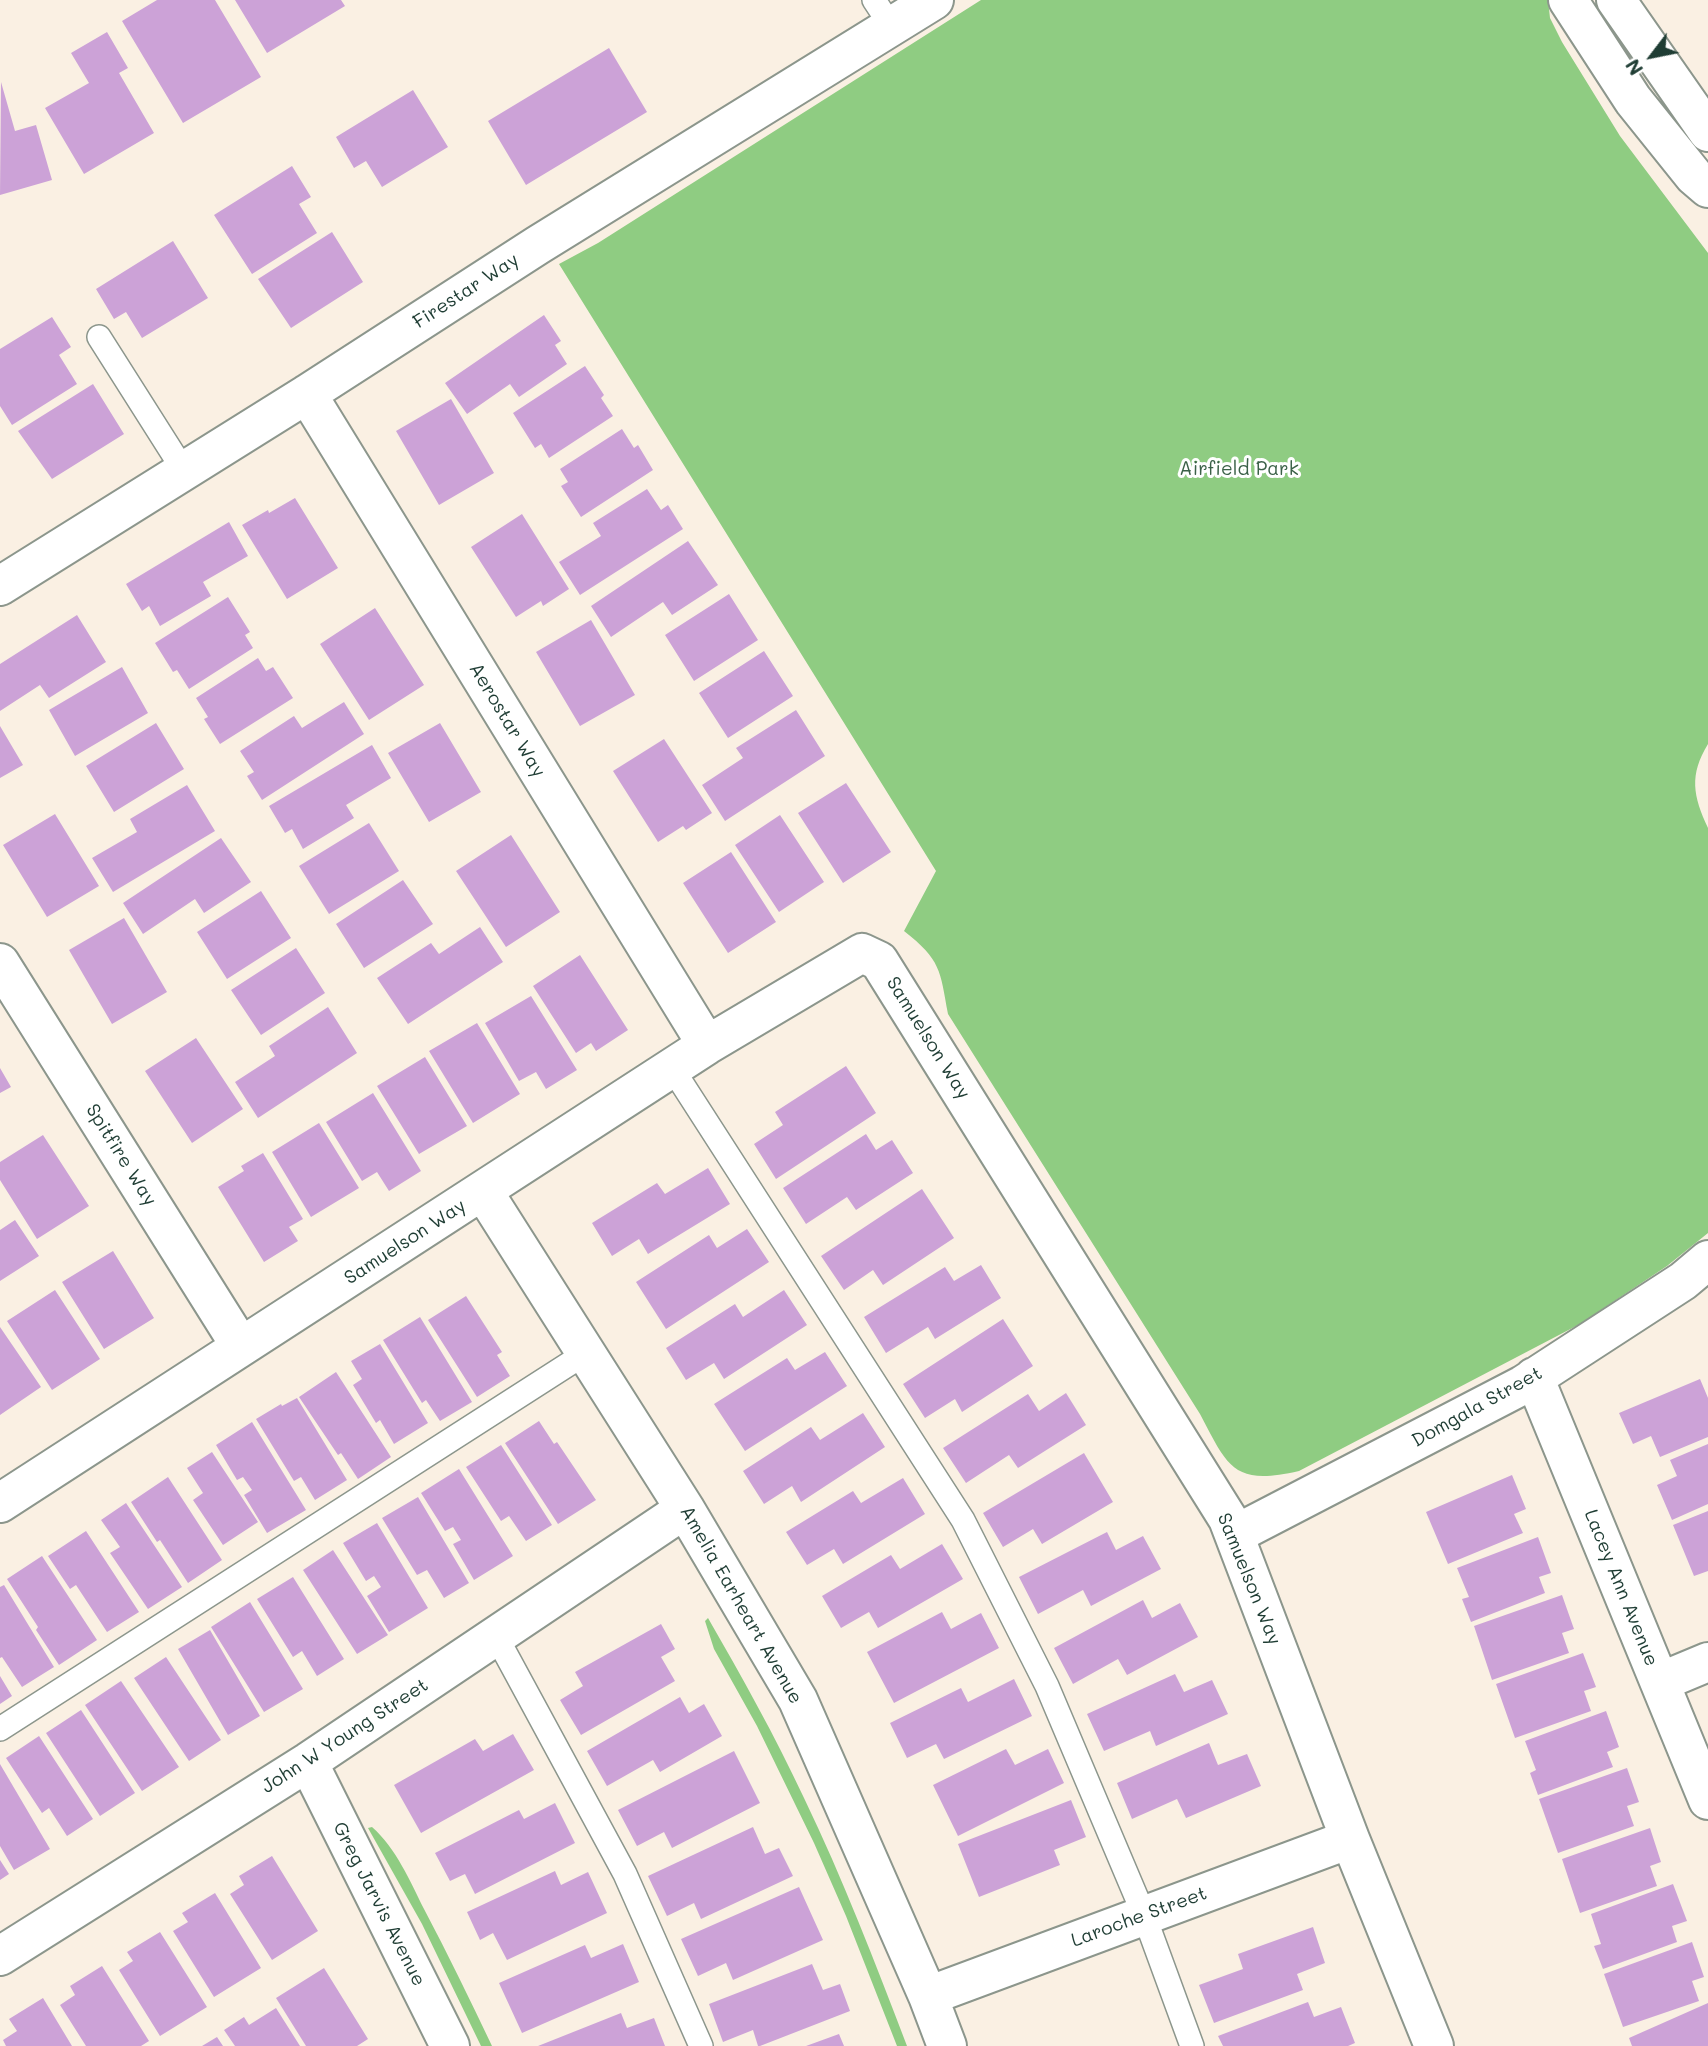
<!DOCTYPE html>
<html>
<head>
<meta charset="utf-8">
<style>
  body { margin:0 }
  #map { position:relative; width:1708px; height:2046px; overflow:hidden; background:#faf0e3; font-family:Mali,sans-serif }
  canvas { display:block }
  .north { position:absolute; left:1617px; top:21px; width:70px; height:70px; -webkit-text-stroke:5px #fff; paint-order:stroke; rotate:238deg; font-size:19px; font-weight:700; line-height:28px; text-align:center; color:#1f3d34 }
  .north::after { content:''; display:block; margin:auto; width:24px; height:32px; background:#1f3d34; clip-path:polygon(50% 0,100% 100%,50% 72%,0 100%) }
</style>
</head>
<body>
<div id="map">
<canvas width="1708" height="2046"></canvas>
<div class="north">N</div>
</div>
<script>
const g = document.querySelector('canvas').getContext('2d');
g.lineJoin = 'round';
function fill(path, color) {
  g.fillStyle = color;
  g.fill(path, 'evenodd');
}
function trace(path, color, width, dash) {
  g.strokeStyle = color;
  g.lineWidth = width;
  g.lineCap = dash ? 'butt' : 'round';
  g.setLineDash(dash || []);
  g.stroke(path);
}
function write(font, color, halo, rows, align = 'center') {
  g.font = font + ' Mali,sans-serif';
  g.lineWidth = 6;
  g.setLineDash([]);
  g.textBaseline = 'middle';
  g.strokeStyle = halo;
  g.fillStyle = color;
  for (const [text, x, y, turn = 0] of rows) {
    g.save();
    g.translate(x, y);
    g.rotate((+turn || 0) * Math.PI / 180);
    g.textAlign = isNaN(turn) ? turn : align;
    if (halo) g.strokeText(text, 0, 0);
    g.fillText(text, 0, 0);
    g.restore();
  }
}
fill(new Path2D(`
  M981,0H1548L1550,18L1562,42L1620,136L1708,253V744C1689,775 1693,796 1708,828V1233L1667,1266L1580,1324L1299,1471C1233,1486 1228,1467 1200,1414L948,1014C940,970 941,960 904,931L936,871L559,264L598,243Z
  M708,1618C742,1677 775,1736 804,1798C843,1879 875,1962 907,2046H897L846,1916L814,1843L757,1726L714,1649L705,1621Z
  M372,1827C396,1848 410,1881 424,1909C448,1954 470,2000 492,2046H481L422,1924L368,1828Z`), '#8fcc82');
fill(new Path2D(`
  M157,0H215L261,77L183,123L122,21Z
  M235,0H341L345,6L267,53Z
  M107,32L128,68L119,73L154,133L84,174L45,108L89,83L71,53Z
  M609,48L647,112L526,185L488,121Z
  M1,82L15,131L36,125L52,180L0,195Z
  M413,90L448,147L382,187L366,161L354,168L336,137Z
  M292,166L311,197L299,204L317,233L252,274L214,215Z
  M332,232L363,282L291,328L258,279Z
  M173,241L208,298L142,338L126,312L114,319L96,289Z
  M544,315L561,341L555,345L567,364L519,397L510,384L467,414L445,383Z
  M52,317L71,347L59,355L77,384L12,425L0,406V349Z
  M585,366L604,395L601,398L613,416L549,458L541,444L535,448L513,413Z
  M93,384L124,434L52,479L18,431Z
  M451,399L494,473L439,505L396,431Z
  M622,429L634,448L638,445L653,470L581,517L561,486L568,482L560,469Z
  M647,489L661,510L668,505L683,529L580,595L559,562L601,536L593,523Z
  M295,498L338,568L287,599L242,525L268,510L269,513Z
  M522,514L569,589L543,606L541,601L516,617L471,547Z
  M229,522L248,556L203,582L211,596L160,626L149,606L142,611L126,584Z
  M688,541L718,585L672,615L663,602L611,637L591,606Z
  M729,594L758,640L694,681L665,635Z
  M228,597L250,632L245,635L253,648L189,689L177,670L173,672L155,643Z
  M375,608L424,685L369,720L320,644Z
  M77,615L106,662L49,698L40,685L0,711V664Z
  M591,620L635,695L580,726L536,652Z
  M764,651L793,696L728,738L699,693Z
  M258,658L266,671L273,667L293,698L220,744L204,719L208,717L196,698Z
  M122,667L148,713L75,756L49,710Z
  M344,702L364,734L262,800L247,776L254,772L240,751L294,716L302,728Z
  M796,710L825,756L725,821L702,785L743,758L736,748Z
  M156,723L184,769L114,812L86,766Z
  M440,723L481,792L429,822L388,753Z
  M0,726L23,765L0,778Z
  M664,739L712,813L686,830L683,826L658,842L613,771Z
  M372,745L391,778L346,805L354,818L303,849L292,829L285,833L269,806Z
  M846,783L891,852L843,883L798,813Z
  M187,785L215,831L113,892L92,858L137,832L130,819Z
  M55,814L99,886L47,917L3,845Z
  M780,815L824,882L779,912L735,845Z
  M369,823L399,871L329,914L299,866Z
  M511,835L560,912L506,947L456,871Z
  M221,838L251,882L204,913L195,899L143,934L123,903Z
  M731,852L776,922L728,953L683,883Z
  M403,880L433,924L364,968L336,924Z
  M261,891L291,938L227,979L197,932Z
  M124,918L167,992L112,1024L69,950Z
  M480,927L503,962L408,1024L377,978L431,943L439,954Z
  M296,948L325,993L261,1035L231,990Z
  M580,955L628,1030L596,1051L591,1043L576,1053L533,986Z
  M531,996L577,1070L546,1089L536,1072L519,1081L485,1023Z
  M328,1007L357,1053L258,1118L235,1082L275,1056L269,1046Z
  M477,1023L520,1094L473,1123L429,1051Z
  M196,1038L243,1109L192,1143L145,1071Z
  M425,1057L467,1126L419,1154L377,1086Z
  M846,1066L876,1113L776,1179L754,1144L783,1125L775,1112Z
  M0,1068L11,1087L0,1093Z
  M373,1093L421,1171L389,1191L377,1172L362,1181L326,1122Z
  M319,1123L359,1188L311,1217L272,1152Z
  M866,1134L876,1150L892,1140L913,1173L856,1210L847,1197L806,1224L783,1188Z
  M43,1135L89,1206L37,1239L0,1180V1162Z
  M263,1153L303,1219L289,1227L298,1241L264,1262L218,1187L244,1171L241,1166Z
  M708,1168L730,1204L648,1254L639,1239L612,1256L592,1223L657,1183L665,1194Z
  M922,1189L954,1238L883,1285L873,1270L844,1290L821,1256Z
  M15,1220L39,1256L0,1281V1230Z
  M747,1229L769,1262L666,1329L636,1282L709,1235L717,1248Z
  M113,1251L154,1318L104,1349L62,1282Z
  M981,1265L1001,1298L935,1339L928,1327L886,1353L864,1317L945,1267L954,1281Z
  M55,1290L100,1359L52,1390L7,1321Z
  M784,1290L807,1325L724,1379L714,1363L686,1380L666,1348L735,1304L743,1317Z
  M466,1296L502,1352L497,1355L510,1376L477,1397L428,1320Z
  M420,1317L472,1402L440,1421L426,1400L422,1403L383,1340Z
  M1003,1319L1033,1366L962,1412L955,1399L925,1418L903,1384Z
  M0,1327L41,1387L0,1415Z
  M380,1344L428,1423L394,1444L380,1420L376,1423L353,1385L362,1379L351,1361Z
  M825,1352L847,1386L745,1451L714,1404L787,1358L795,1370Z
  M336,1372L391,1457L358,1479L341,1453L338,1455L299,1397Z
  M1700,1379L1708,1398V1437L1660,1457L1651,1436L1633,1444L1619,1413Z
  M1066,1393L1086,1425L1018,1468L1009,1455L966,1483L943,1448L1028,1394L1039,1411Z
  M297,1398L347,1480L315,1500L301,1477L294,1481L256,1419L281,1404L282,1406Z
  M863,1413L885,1447L801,1502L792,1486L764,1504L743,1471L811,1427L820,1440Z
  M539,1421L554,1444L557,1442L596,1500L558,1524L505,1443Z
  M252,1422L306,1510L267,1533L244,1495L252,1490L243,1477L237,1480L216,1445Z
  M1708,1444V1504L1672,1520L1657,1485L1677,1476L1670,1460Z
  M501,1445L552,1525L526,1541L509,1516L501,1521L466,1467Z
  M212,1452L258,1522L223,1545L193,1500L203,1493L187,1468Z
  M1084,1453L1113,1502L1042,1544L1033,1529L1003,1547L983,1513Z
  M459,1469L513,1556L474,1580L453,1544L461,1540L453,1527L445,1531L421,1493Z
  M1512,1475L1526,1509L1514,1514L1523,1533L1448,1564L1426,1512Z
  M168,1477L222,1560L188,1583L160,1540L157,1542L131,1502Z
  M903,1478L925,1514L843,1564L834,1549L807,1565L786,1532L853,1491L861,1503Z
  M418,1497L469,1583L444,1598L427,1570L417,1575L382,1518Z
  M126,1503L182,1587L148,1609L110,1553L120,1547L101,1520Z
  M1708,1511V1571L1694,1576L1673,1525Z
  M377,1523L428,1608L389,1632L367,1596L381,1587L374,1576L366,1581L343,1543Z
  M86,1531L139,1612L107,1632L76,1585L70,1589L48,1556Z
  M1107,1532L1116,1550L1143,1536L1161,1569L1091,1606L1083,1590L1038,1614L1019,1577Z
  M1538,1537L1551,1573L1539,1577L1545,1593L1471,1622L1462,1599L1469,1597L1457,1568Z
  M942,1544L963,1579L878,1628L869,1612L841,1628L822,1596L891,1555L900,1569Z
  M333,1550L388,1635L357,1654L303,1570Z
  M42,1556L97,1640L59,1665L36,1630L38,1627L7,1579Z
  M293,1577L344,1659L317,1676L302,1651L293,1657L257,1599Z
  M4,1585L54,1667L22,1687L2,1657L0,1658V1587Z
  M1562,1595L1574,1629L1562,1633L1569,1653L1492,1680L1474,1626Z
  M1143,1600L1152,1618L1180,1603L1198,1637L1127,1675L1118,1659L1073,1684L1054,1648Z
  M250,1602L303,1689L264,1712L211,1627Z
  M942,1612L951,1629L981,1613L999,1648L894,1703L867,1652Z
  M661,1624L675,1649L661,1657L675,1681L581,1735L560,1700L583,1686L575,1672Z
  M210,1630L260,1716L228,1735L178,1649Z
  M1583,1653L1596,1687L1584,1691L1591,1711L1515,1738L1496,1684Z
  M166,1657L221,1740L189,1761L134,1678Z
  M1175,1674L1184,1692L1212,1680L1228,1714L1156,1746L1150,1731L1104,1751L1087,1714Z
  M0,1676L12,1696L0,1704Z
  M1014,1679L1032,1716L944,1759L936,1744L907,1758L890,1723L961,1688L968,1702Z
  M121,1681L179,1767L142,1791L85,1705Z
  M680,1697L689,1713L704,1704L722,1736L660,1772L653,1760L607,1786L587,1751Z
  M81,1710L135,1793L100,1816L46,1733Z
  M1606,1711L1619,1747L1607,1752L1613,1767L1538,1795L1530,1773L1536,1770L1525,1741Z
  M513,1734L534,1770L421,1833L394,1785L475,1739L483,1751Z
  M39,1736L93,1819L67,1836L49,1808L42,1813L6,1758Z
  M1209,1743L1218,1765L1247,1754L1261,1786L1186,1818L1177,1799L1132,1819L1117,1783Z
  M1006,1749L1015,1765L1048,1749L1064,1783L958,1836L933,1785Z
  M734,1751L760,1803L672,1848L664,1832L637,1846L618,1810Z
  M0,1764L50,1849L14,1870L0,1846Z
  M1627,1768L1639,1802L1627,1806L1634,1826L1558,1853L1539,1799Z
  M1071,1800L1086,1837L1054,1850L1060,1865L979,1897L958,1844Z
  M555,1803L575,1843L475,1894L465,1874L450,1881L435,1853L519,1810L524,1819Z
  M753,1827L765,1854L779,1848L793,1876L701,1919L694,1903L667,1916L648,1876Z
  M1650,1828L1661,1862L1650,1866L1657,1886L1580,1913L1562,1859Z
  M272,1856L318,1931L272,1960L230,1894L244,1885L239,1876Z
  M0,1860L9,1874L0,1880Z
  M555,1871L561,1885L588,1872L607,1913L507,1960L493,1933L480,1940L467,1912Z
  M1673,1884L1687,1921L1672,1926L1677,1942L1603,1969L1594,1946L1601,1944L1591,1914Z
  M799,1887L823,1940L733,1980L726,1963L698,1976L681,1939Z
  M215,1893L261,1968L214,1997L173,1931L188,1922L182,1913Z
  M1313,1927L1325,1963L1297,1974L1303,1990L1214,2023L1199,1985L1243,1969L1238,1954Z
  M160,1932L207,2007L160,2036L119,1970L133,1961L127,1952Z
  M1692,1942L1704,1977L1692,1981L1699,2001L1623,2027L1604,1974Z
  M623,1944L639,1982L522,2033L499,1983L585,1945L591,1958Z
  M812,1964L823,1990L840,1984L850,2011L760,2046H758L753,2030L723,2042L709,2004Z
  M102,1966L149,2041L141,2046H86L60,2005L75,1995L70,1986Z
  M324,1968L368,2039L357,2046H306L276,1998Z
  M43,1998L72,2046H6L3,2040L17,2031L9,2019Z
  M1308,2002L1314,2017L1341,2007L1355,2043L1348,2046H1223L1218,2036Z
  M1708,2003V2046H1632L1629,2038Z
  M276,2008L300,2046H235L224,2030L244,2017L249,2025Z
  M621,2013L627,2028L654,2018L665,2046H538Z
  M839,2034L844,2046H806Z
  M217,2037L223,2046H202Z`), '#cca2d7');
const lane = new Path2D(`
  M874,0L891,26
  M99,337L184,471
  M672,1068L963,1520L1047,1686L1144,1915L1192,2046
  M496,1636L625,1874L701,2046
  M0,1729L586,1353`);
const street = new Path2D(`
  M307,394L707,1045
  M0,586L307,394L538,245L934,0
  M0,963L241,1347
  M483,1191L685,1509L798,1700L928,1996L947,2046
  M1534,1377L1708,1800
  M0,1503L707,1045L862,953L879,961L1228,1519L1350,1839L1434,2046
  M1234,1535L1523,1385L1683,1281L1708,1260
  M1660,1682L1708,1662
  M308,1762L450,2046
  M0,1956L308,1762L685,1509
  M928,1996L1350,1839`);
const secondary = new Path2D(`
  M1568,0L1633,100L1694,176L1708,188
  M1616,0L1708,132`);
trace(lane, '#8c968c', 26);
trace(street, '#8c968c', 42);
trace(secondary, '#8c968c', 42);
trace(lane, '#fff', 23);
trace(street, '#fff', 38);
trace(secondary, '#fff', 38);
write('19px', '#1f3d34', '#fff', [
  ["Firestar Way",466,291,-33],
  ["Aerostar Way",507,720,59],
  ["Samuelson Way",928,1038,58],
  ["Spitfire Way",121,1155,58],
  ["Samuelson Way",405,1242,-33],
  ["Domgala Street",1477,1407,-29],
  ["Samuelson Way",1249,1579,68],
  ["Lacey Ann Avenue",1621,1588,68],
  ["Amelia Earheart Avenue",741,1605,60],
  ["John W Young Street",345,1736,-33],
  ["Greg Jarvis Avenue",379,1904,63],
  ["Laroche Street",1139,1917,-20]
]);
write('19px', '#3b6148', '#fff', [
  ["Airfield Park",1239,469]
]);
</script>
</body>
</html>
